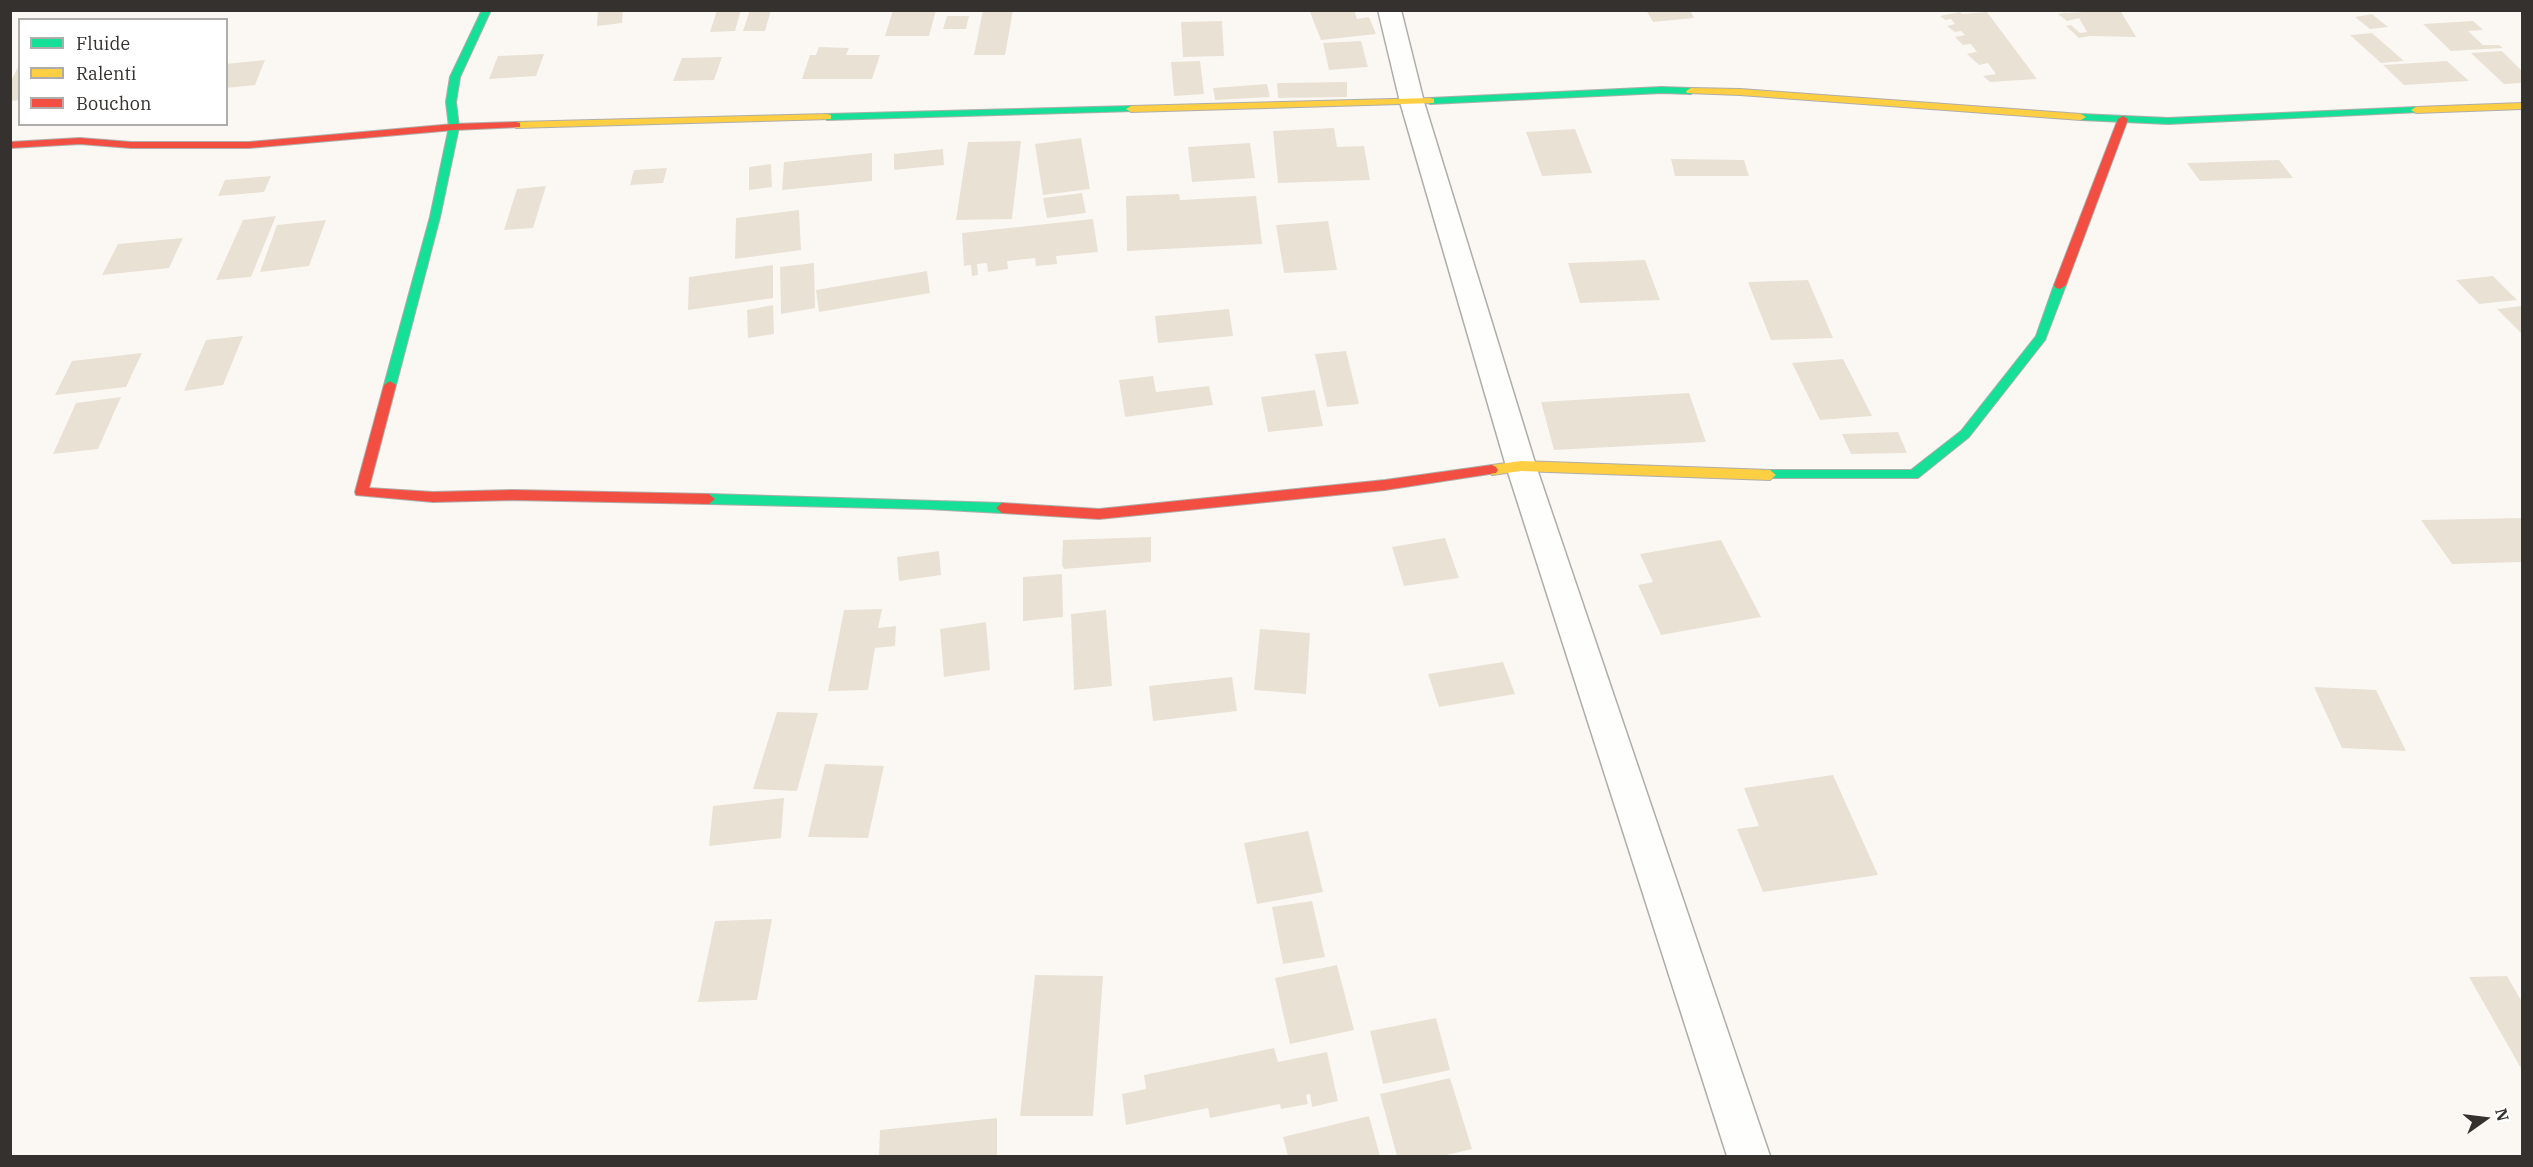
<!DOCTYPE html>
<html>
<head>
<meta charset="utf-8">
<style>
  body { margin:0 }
  #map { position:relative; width:2533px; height:1167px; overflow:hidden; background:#fbf8f4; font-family:"IBM Plex Serif",serif }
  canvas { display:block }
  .frame { position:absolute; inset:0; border:12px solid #34312e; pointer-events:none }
  .legend { position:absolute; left:18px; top:18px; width:210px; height:108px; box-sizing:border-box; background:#fff; border:2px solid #aeadab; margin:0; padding:8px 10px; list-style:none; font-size:18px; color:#34312e }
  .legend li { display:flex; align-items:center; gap:12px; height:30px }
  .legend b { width:30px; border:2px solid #aeadab }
  .north { position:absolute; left:2455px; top:1089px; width:60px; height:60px; -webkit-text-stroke:4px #fff; paint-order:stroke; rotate:76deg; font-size:16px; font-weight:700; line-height:24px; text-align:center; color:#34312e }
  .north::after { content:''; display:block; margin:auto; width:21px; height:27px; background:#34312e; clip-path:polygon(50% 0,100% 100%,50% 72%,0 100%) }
</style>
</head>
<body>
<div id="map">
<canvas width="2533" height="1167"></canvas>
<div class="frame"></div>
<ul class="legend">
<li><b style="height:8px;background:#16e098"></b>Fluide</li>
<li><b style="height:8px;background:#ffcf43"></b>Ralenti</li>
<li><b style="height:8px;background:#f24e42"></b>Bouchon</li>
</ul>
<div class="north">N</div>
</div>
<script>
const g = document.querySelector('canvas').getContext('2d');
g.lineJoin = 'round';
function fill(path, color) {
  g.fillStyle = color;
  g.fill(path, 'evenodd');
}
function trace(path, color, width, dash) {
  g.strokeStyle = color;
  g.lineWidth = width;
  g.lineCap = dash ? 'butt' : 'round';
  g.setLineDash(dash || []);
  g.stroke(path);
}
fill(new Path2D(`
  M598,10H623L622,23L597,26Z
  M717,10H741L735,31L710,32Z
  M750,10H771L765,31H743Z
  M893,10H936L929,36H885Z
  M983,10H1013L1005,55H974Z
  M1325,10H1354L1357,19L1369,17L1376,34L1321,40L1310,12Z
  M1646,10H1690L1694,18L1653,22Z
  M2059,10L2066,13L2120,10L2136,37L2090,36L2079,38L2066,26L2071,25L2080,33L2087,32L2079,18L2067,21L2058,14L2065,13Z
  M1960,12L1962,14L1987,12L2037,79L1990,82L1983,76L1996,74L1988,63L1979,65L1967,54L1979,51L1977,52L1971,44L1963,45L1955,37L1965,35L1961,31L1955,32L1947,26L1955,24L1951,19L1945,20L1940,16Z
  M2372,14L2388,27L2370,29L2355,17Z
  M947,16H969L966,29H943Z
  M1222,21L1224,56L1183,57L1181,22Z
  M2473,21L2483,30L2468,31L2483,45H2499L2503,48L2451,51L2423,24Z
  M2372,33L2404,61L2381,63L2350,35Z
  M1361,41L1368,67L1329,70L1323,43Z
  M819,47L849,48L846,55H880L872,79H802L810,55H816Z
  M2502,51L2522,71V83L2504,84L2471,53Z
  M544,54L536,76L489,79L498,56Z
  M722,57L714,80L673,81L682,58Z
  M265,60L255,85L226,88V64Z
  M1200,61L1204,94L1174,96L1171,62Z
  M2447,61L2469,81L2404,85L2383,65Z
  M20,63V100L10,101V83Z
  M1347,82V97L1278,98L1277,83Z
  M1267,84L1270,97L1215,100L1213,88Z
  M1334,128L1337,147L1364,146L1370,180L1278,183L1273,131Z
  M1575,129L1592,173L1542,176L1526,132Z
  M1081,138L1090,189L1043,195L1035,144Z
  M1021,141L1012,219L956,220L968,142Z
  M1250,143L1255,178L1192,182L1188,147Z
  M943,149L944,165L894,170V154Z
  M872,153V181L782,190L784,162Z
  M1671,159L1744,160L1749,176H1675Z
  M2279,160L2293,178L2200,181L2187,163Z
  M771,164L772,187L749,190V167Z
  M667,168L663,183L630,185L634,170Z
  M271,176L264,192L218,196L225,180Z
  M546,186L533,228L504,230L517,189Z
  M1082,193L1086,213L1047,218L1043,198Z
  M1179,194L1180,200L1256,196L1262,244L1127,251L1126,196Z
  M799,210L801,250L735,259L736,218Z
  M276,216L251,277L216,280L243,220Z
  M1093,219L1098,252L1056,256L1057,264L1036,266L1035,258L1007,261L1008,269L988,272L987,263L977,264L978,275L972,276L971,265L964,266L962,233Z
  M326,220L309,266L260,272L277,225Z
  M1328,221L1337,270L1284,273L1276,225Z
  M183,238L169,268L102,275L118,244Z
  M1645,260L1660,300L1580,303L1568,263Z
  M814,263L815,308L781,314L780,267Z
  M773,265V298L688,310L689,277Z
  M927,271L930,293L819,312L816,290Z
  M2493,276L2517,300L2479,304L2456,280Z
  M1808,280L1833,338L1771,340L1748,282Z
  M773,305L774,334L748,338L747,310Z
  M2521,306L2522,308V334L2497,309Z
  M1229,309L1233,336L1158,343L1155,316Z
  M243,336L223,385L184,391L206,340Z
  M1346,351L1359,404L1327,407L1315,354Z
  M142,353L126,387L55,395L72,361Z
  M1843,359L1872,416L1820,420L1792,363Z
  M1153,376L1156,392L1209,386L1213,405L1125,417L1119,380Z
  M1315,390L1323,426L1268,432L1261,397Z
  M1689,393L1706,442L1554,450L1541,402Z
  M121,397L98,449L53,454L76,403Z
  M1898,432L1907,453L1851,454L1842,434Z
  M2522,518V562L2452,564L2421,520Z
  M1151,537V562L1064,569L1062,565L1063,540Z
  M1445,538L1459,578L1404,586L1392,547Z
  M1721,540L1761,617L1661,635L1638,585L1653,582L1640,554Z
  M939,551L941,575L899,581L897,557Z
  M1062,574L1063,617L1023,621V577Z
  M882,609L878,628L896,626L895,646L875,648L868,690L828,691L844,610Z
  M1106,610L1112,686L1074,690L1071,614Z
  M986,622L990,670L944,677L940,629Z
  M1260,629L1310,633L1306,694L1254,690Z
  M1503,662L1515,694L1439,707L1428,674Z
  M1232,677L1237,711L1153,721L1149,686Z
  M2314,687L2376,690L2406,751L2342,748Z
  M777,712L818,713L797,791L753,789Z
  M825,764L884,766L868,838L808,837Z
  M1833,775L1878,875L1763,892L1737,829L1759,826L1744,788Z
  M784,798L781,838L709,846L713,806Z
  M1308,831L1323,892L1257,904L1244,843Z
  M1312,901L1325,957L1283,964L1272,907Z
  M772,919L757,1000L698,1002L715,921Z
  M1337,965L1354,1030L1290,1044L1275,978Z
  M1035,975L1103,976L1093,1116H1020Z
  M2507,976L2522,1002V1070L2469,977Z
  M1436,1018L1450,1070L1383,1084L1370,1031Z
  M1274,1048L1278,1062L1327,1052L1338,1101L1312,1107L1310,1094L1306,1095L1308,1104L1281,1109L1280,1104L1210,1118L1208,1108L1126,1125L1122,1094L1146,1089L1144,1075Z
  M1450,1078L1472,1149L1442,1156H1397L1380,1094Z
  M1369,1116L1380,1156H1288L1283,1137Z
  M997,1118V1156H879L880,1130Z`), '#eae1d5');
const street = new Path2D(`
  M1378,10H1401L1424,102L1536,466L1770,1156H1727L1506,466L1400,102Z`);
const fast = new Path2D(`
  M482,10H491L460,77L456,102L459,127L440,217L396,385L390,389L384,385L430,217L449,127L446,102L450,77Z
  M1662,87L1691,88L1696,91L1691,94L1662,93L1430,104L1425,101L1430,98Z
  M1131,106L1135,107V111L827,120L822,117L827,114Z
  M2416,107L2420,108V112L2168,124L2081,120L2076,117L2081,114L2168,118Z
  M2060,281L2066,285L2045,340L1969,437L1918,478H1766L1764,475L1770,470H1911L1961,431L2036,336L2054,285Z
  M709,494L1002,503L1008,508L1002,513L927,509L709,504L703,499Z`);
const slow = new Path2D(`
  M1691,88L1740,89L2081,114L2086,117L2081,120L1740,95L1687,93L1686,91Z
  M1430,98L1434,99V103L1131,112L1126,109L1131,106Z
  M2522,103V109L2416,113L2411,110L2416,107Z
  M827,114L831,115V119L516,128L511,125L516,122Z
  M1521,461L1770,470L1776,475L1770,480L1521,471L1492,475L1486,470L1492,465Z`);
const jam = new Path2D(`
  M2123,116L2128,119L2066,285L2060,289L2056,288L2054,285L2118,119Z
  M516,122L520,123V127L454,130L249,148H131L80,144L10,148V142L80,138L131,142H249L454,124Z
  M390,381L396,385L369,488L433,492L513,490L709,494L715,499L709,504L513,500L433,502L356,495L355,492L384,385Z
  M1492,465L1496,467L1498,470L1496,473L1385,490L1099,519L1002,513L996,508L1002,503L1099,509L1385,480Z`);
trace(street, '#afada9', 3);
trace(fast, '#afada9', 2);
trace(slow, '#afada9', 2);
trace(jam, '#afada9', 2);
fill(street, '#fefefd');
fill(fast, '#16e098');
fill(slow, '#ffcf43');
fill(jam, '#f24e42');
</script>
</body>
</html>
